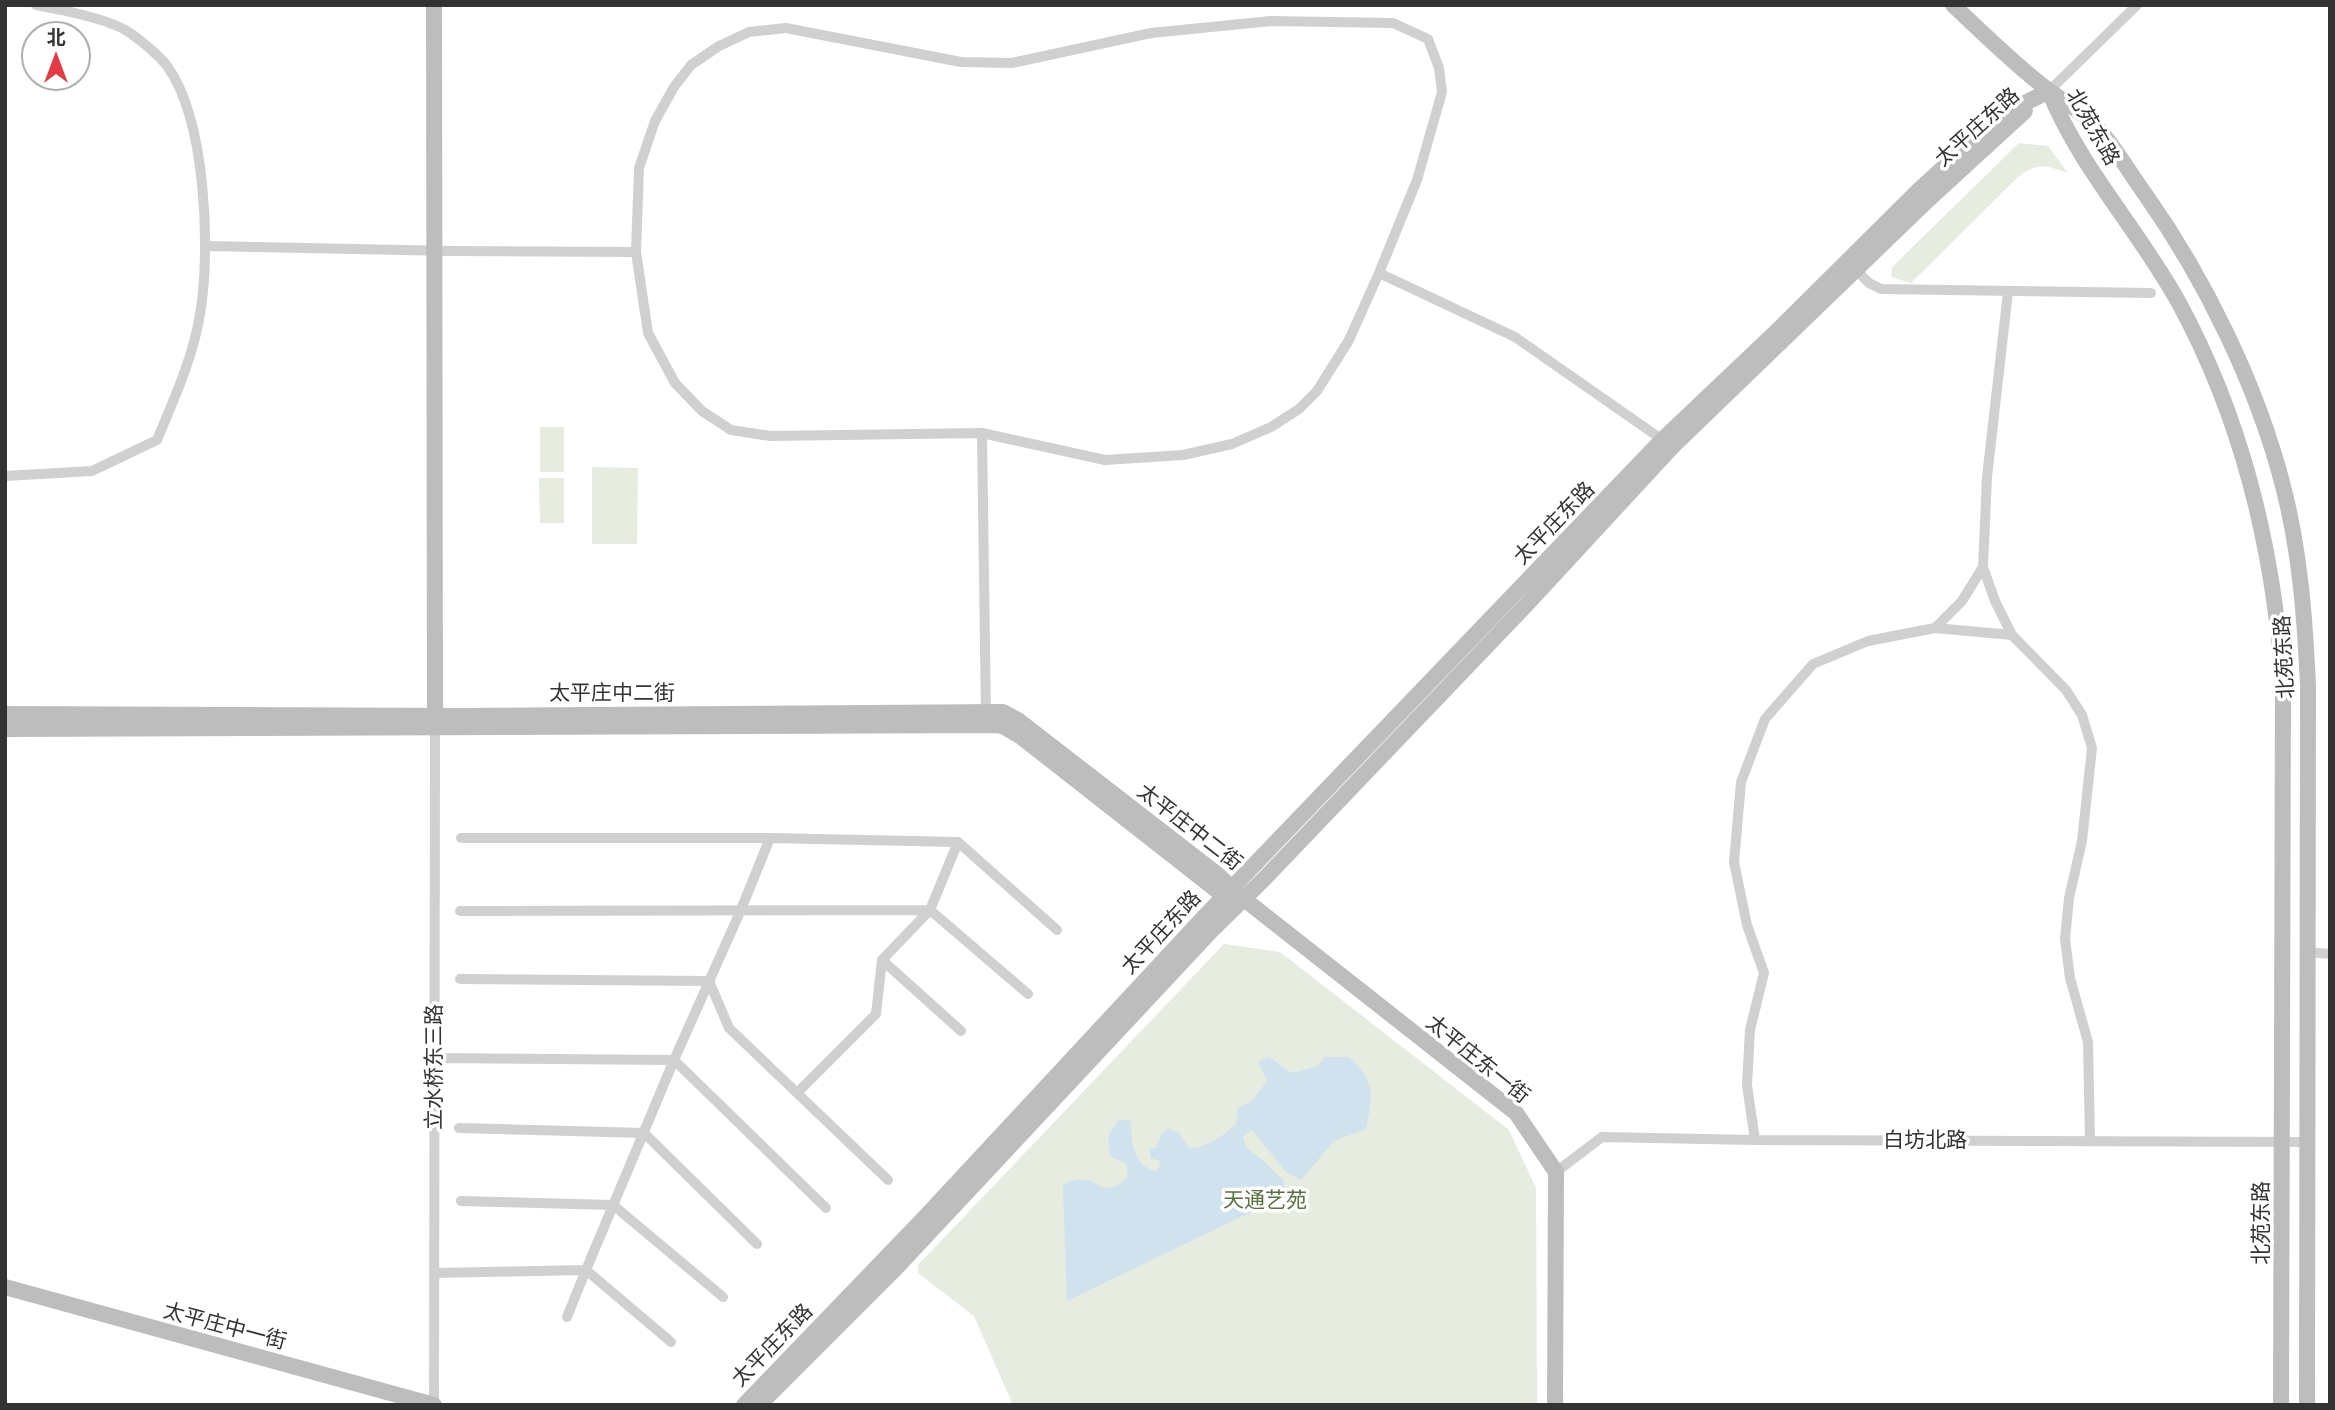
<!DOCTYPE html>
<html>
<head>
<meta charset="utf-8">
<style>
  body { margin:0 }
  #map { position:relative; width:2335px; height:1410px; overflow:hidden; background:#fff; font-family:"Exo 2","Noto Sans SC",sans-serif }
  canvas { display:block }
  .frame { position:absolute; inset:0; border:7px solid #333; pointer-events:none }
  .north { position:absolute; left:21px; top:21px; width:70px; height:70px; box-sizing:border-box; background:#fff; border:2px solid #adadad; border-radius:50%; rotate:0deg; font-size:19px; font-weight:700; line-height:28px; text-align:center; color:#333 }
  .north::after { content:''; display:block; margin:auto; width:24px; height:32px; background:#e63946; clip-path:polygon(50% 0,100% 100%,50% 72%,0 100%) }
</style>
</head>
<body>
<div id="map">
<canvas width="2335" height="1410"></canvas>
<div class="frame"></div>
<div class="north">北</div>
</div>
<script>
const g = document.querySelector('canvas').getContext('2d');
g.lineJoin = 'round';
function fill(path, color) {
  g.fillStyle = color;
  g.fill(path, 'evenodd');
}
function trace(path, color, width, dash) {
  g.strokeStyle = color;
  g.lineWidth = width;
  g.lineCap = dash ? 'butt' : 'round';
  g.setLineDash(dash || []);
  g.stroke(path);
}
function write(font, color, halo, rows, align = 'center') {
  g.font = font + ' "Exo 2","Noto Sans SC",sans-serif';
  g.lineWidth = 7;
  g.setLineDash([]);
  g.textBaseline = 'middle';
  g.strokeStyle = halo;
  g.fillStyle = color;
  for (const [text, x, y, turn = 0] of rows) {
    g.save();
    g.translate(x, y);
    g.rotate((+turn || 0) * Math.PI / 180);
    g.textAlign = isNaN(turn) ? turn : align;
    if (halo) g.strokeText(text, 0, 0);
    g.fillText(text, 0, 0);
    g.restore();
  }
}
fill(new Path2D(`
  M2019,143L2048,146L2068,173C2044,165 2040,162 2019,176L1911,283L1891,277L1892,267Z
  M540,427H564V472H540Z
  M592,467L638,468L637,544H592Z
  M539,478H564V523H540Z
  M1224,944L1280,952L1509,1130L1536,1188L1537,1405H1013L974,1316L918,1273V1265Z`), '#e6ecdf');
fill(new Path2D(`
  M1269,1057L1292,1073L1318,1066L1325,1057H1349C1376,1081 1373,1097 1366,1129L1334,1141L1301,1180L1286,1172L1252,1130L1243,1137L1247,1148L1265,1162L1284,1181V1196L1067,1301L1063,1185C1078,1175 1091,1179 1104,1188L1117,1186L1128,1176L1126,1163L1111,1157C1106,1138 1108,1135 1119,1119L1131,1121C1131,1141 1134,1169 1157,1171L1161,1161L1150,1158V1148H1156L1161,1135L1168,1129L1178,1132L1189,1148C1207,1148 1223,1136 1236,1124L1238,1108L1252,1101L1267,1081L1258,1062Z`), '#cfe2ee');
trace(new Path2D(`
  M1271,21L1393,23L1428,39L1439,68L1442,92L1417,180L1379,273L1349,340L1317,391L1299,409L1271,427L1232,444L1183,455L1105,460L982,433L770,436L731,430L702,411L675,383L648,333L636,252L639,168L655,121L674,87L691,65L719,46L749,32L786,28L961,62L1012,63L1151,33Z
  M2049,91L2137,5
  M207,246L451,251L636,252
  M1851,265L1869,283L1881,289L2151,293
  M1379,273L1515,337L1667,443
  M2008,292L1987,477L1983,567L1995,601L2012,635L2066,690L2082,715L2092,748L2082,841L2069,898L2065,939L2070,978L2088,1042L2090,1141
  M982,433L986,718
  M5,476L92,471L157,440C174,399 193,358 200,314C211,251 206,119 167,66C160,56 138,38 127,31C108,19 59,9 36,5
  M1935,628L1962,601L1983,567
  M461,838H770L958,842L1057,930
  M958,842L930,910L882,960L961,1031
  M460,911L930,910L1028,994
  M2307,952L2330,954
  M460,979L709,981L729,1028L888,1180
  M434,1058L674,1060L740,912L770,838
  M797,1093L876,1014L882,960
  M459,1128L644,1133L757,1244
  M1755,1140L1747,1085L1750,1030L1764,973L1747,925L1734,862L1741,782L1765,719L1813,664L1868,641L1935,628L2012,635
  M1556,1172L1602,1137L1755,1140L2307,1142
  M461,1201L613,1205L723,1297
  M434,1273L586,1270L674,1060L826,1208
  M567,1317L586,1270L671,1342
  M434,1405L435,728`), '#d0d0d0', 10);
trace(new Path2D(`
  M434,5L435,724
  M1953,5C1984,34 2015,65 2048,90C2064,102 2081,111 2095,125C2114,145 2129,172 2145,194C2205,279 2257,385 2283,486C2300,551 2305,619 2308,686L2307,1405
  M2049,91C2080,168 2139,230 2179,303C2243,421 2274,552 2283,685L2281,1405
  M5,714L459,716L1003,712L1018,720L1217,874L1244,899L1516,1113L1556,1172L1555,1405
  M5,729L995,725L1003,726L1020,736L1224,896L1235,898
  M5,1287L434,1405
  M744,1405L926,1216L1205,916L1662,440L1780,328L1919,190L2001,115L2049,91
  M759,1405L897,1267L1211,931L1265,878L1528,603L1672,447L1929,199L2025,111`), '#bdbdbd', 16);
write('21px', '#333', '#fff', [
  ["太平庄东路",1977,127,-42],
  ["北苑东路",2093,127,60],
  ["太平庄东路",1554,523,-46],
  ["北苑东路",2284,657,-93],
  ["太平庄中二街",612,693],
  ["太平庄中二街",1190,827,38],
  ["太平庄东路",1161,932,-47],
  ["太平庄东一街",1478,1059,39],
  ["立水桥东三路",434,1067,-90],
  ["白坊北路",1925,1140],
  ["北苑东路",2261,1223,-90],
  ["太平庄中一街",225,1326,15],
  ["太平庄东路",772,1345,-46]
]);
write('21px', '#56703f', '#fff', [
  ["天通艺苑",1265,1200]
]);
</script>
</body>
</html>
